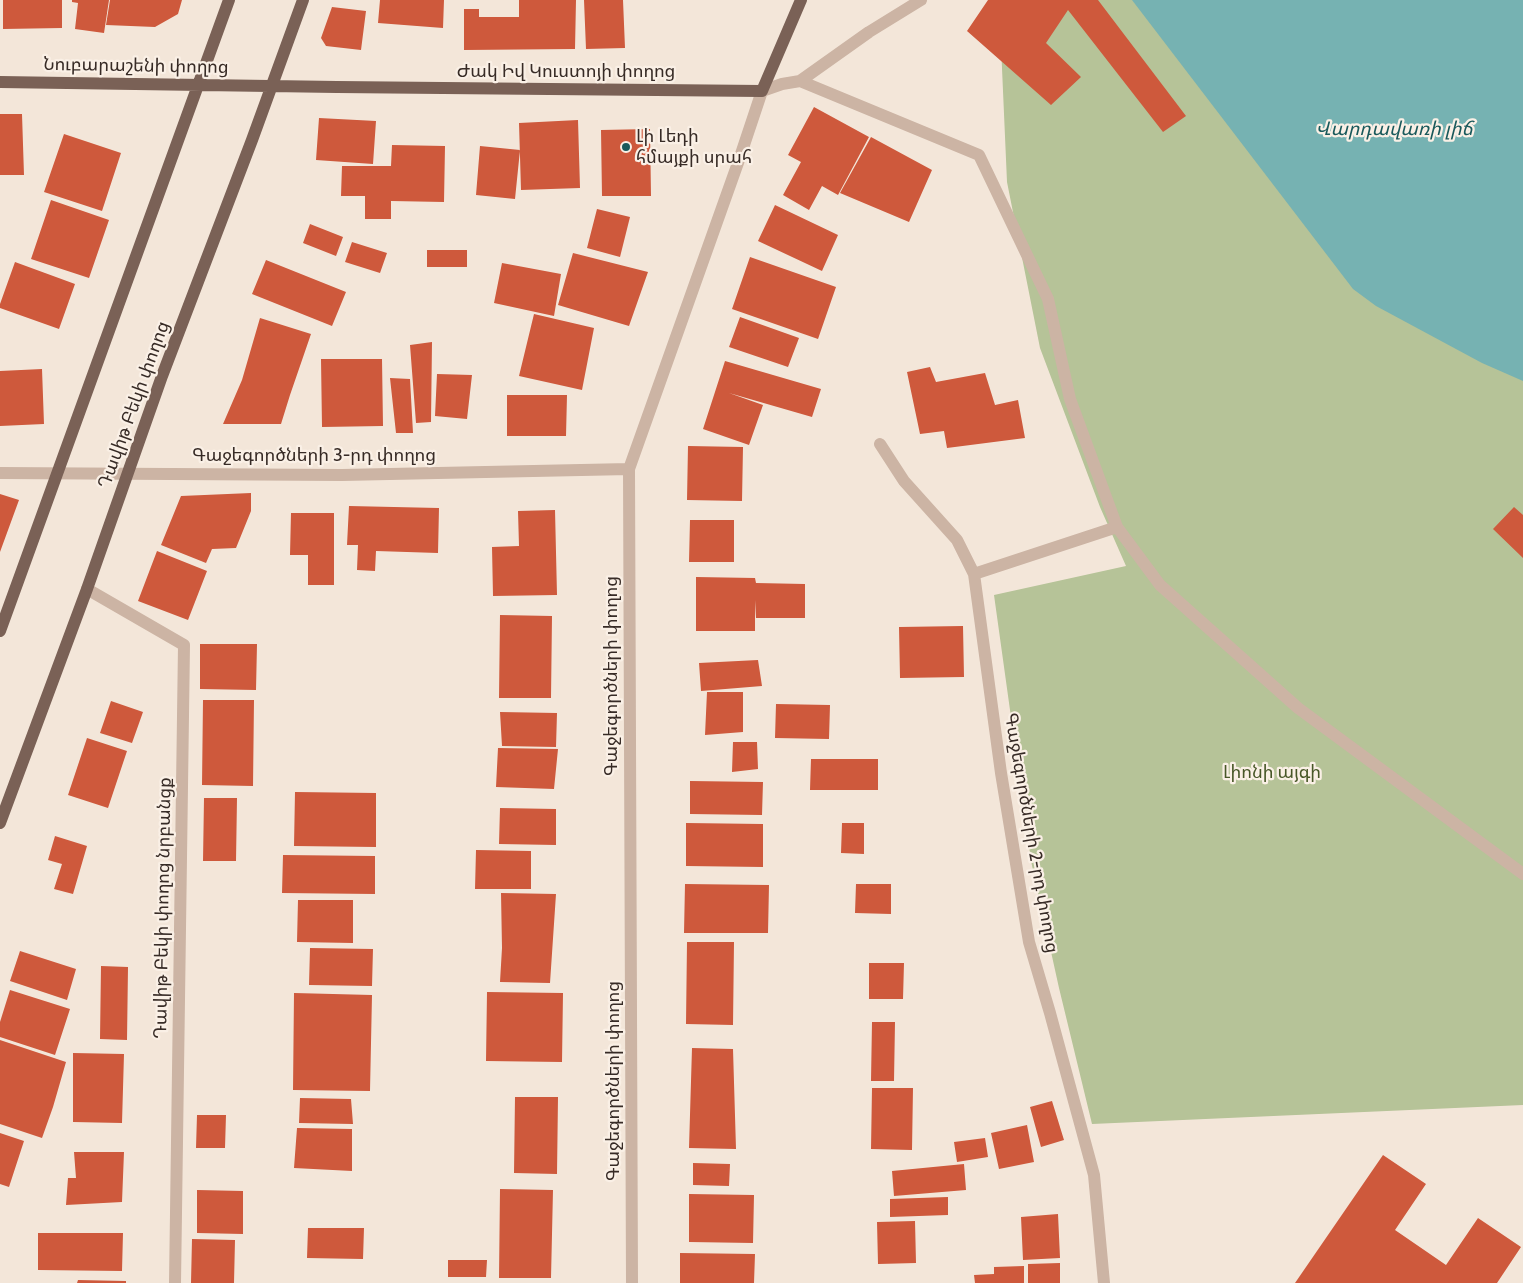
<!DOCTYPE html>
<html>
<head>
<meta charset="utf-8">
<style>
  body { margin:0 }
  canvas { display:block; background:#f3e6d9 }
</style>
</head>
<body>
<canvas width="1523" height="1283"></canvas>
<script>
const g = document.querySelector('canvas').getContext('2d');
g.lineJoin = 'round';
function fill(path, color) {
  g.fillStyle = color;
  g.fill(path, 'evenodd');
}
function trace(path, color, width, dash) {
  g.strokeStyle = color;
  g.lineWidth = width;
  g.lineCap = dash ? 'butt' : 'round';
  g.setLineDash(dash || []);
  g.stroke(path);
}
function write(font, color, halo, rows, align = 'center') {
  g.font = font + ' Cabin,"Noto Sans Armenian",sans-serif';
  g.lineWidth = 4.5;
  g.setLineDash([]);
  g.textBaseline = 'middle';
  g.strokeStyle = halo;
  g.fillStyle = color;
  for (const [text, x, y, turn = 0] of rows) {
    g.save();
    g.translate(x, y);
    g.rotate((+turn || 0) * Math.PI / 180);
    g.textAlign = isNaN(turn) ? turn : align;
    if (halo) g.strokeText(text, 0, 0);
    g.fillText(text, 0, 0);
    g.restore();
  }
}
fill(new Path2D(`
  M999,0H1523V1105L1092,1124L1059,988L1031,861L994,595L1126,566L1100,507L1040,348L1007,182Z`), '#b6c398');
fill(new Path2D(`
  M1132,0H1523V381L1482,363L1376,306L1353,289Z`), '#76b2b2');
fill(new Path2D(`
  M3,0H62V28L3,29Z
  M72,0H109L104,33L75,29L78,3L72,2Z
  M110,0H182L178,14L155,27L106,25Z
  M380,0H444L443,28L378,23Z
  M519,0H576L575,49L464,50V9H479V17H519Z
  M584,0H623L625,48L586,49Z
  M988,0H1098L1186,116L1163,132L1068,10L1046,43L1081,77L1051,105L967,31Z
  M332,7L366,11L361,50L326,46L321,38Z
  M814,107L869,137L838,195L822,186L809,210L783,195L801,162L788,155Z
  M0,114H22L24,175H0Z
  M319,118L376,121L373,164L316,160Z
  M578,120L580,188L521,190L519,123Z
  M650,129L651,196H602L601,130Z
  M64,134L121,153L102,211L44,192Z
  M871,137L932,170L909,222L840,193Z
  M392,145L445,146L444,202L391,201V219H365V196H341L342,166H391Z
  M480,146L520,150L515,199L476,195Z
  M51,200L109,220L89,278L31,259Z
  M775,205L838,235L822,271L758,241Z
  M597,209L630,217L620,257L587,248Z
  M310,224L343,237L336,256L303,243Z
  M352,242L387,253L380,273L345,262Z
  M427,250H467V267H427Z
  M573,253L648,272L629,326L558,305Z
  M750,257L836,287L818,339L732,309Z
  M266,260L346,292L332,326L252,294Z
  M15,262L75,284L59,329L0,308V304Z
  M502,263L561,274L554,316L494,303Z
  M534,314L594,328L582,390L519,376Z
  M740,317L799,338L788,367L729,347Z
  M260,318L311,334L290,395L281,424H223L242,380Z
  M432,342L431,422L416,423L410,345Z
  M321,359H382L383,426L322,427Z
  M725,361L821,389L812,417L729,393L763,405L749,445L703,429Z
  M930,367L936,382L985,373L995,405L1018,400L1025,438L947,448L944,431L920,434L907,372Z
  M42,369L44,424L0,426V371Z
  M437,374L472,375L467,419L435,416Z
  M390,378L410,379L413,433H396Z
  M507,395H567L566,436H507Z
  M688,446L743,447L742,501L687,500Z
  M251,493V511L236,548L212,549L206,563L161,545L181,496Z
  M0,494L19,500L0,552Z
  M349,506L439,508L438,553L376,551L375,571L357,570L358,545H347Z
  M1514,507L1523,515V558L1493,529Z
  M555,510L557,595L493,596L492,547L519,546L518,511Z
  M291,513H334V585H308V555H290Z
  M690,520H734V562H689Z
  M157,551L207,571L188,620L138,601Z
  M696,577L755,578L756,583L805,584V618H756L755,600V631H696Z
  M500,615L552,616L551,698H499Z
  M963,626L964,677L900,678L899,627Z
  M200,644H257L256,690L200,689Z
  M758,660L762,686L701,691L699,663Z
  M707,692H743V732L705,735Z
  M203,700H254L253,786L202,785Z
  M111,701L143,712L132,743L100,733Z
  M776,704L830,705L829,739L775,738Z
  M500,712L557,713L556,747L502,746Z
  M87,738L127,751L108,808L68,795Z
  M733,742H757L758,769L732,772Z
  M498,748L558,749L554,789L496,787Z
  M811,759H878V790H810Z
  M690,781L763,782L762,815L690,814Z
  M295,792L376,793V847L294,846Z
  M204,798H237L236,861H203Z
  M500,808L556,809V845L499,844Z
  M686,823L763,824V867L686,866Z
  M842,823H864V854L841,853Z
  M55,836L87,846L73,894L54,889L62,864L48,860Z
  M476,850L531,851V889H475Z
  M283,855L375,856V894L282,893Z
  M685,884L769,885L768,933H684Z
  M856,884H891V914L855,913Z
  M501,893L556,894L550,983L500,982L502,948Z
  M298,900H353V943L297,942Z
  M687,942H734L733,1025L686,1024Z
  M310,948L373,949L372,986L309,985Z
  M20,951L76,969L67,1000L10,981Z
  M869,963H904L903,999H869Z
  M101,966L128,967L127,1040L100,1039Z
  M10,990L70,1009L55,1055L0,1037V1022Z
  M487,992L563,993L562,1062L486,1061Z
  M294,993L372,995L370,1091L293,1090Z
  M872,1022H895L894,1081H871Z
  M0,1040L66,1062L53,1107L42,1138L0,1124Z
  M692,1048L733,1049L736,1149L689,1148Z
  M73,1053L124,1054L122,1123L73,1122Z
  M872,1088H913L912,1150L871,1149Z
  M515,1097H558L557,1174L514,1173Z
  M300,1098L351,1099L353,1124L299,1123Z
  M1052,1101L1064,1140L1041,1147L1030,1107Z
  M197,1115H226L225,1148H196Z
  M1027,1125L1034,1162L999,1169L991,1133Z
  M297,1128L352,1129V1171L294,1168Z
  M0,1133L24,1141L9,1187L0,1184Z
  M985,1138L988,1157L957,1162L954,1142Z
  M74,1152H124L122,1202L66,1205L68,1178H76Z
  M1383,1155L1426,1184L1395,1230L1446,1265L1478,1218L1521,1247L1497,1283H1295Z
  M693,1163L730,1164L729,1186L693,1185Z
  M964,1164L966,1190L894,1196L892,1171Z
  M500,1189L553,1190L551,1278H499Z
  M197,1190L243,1191V1234L197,1233Z
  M689,1194L754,1195L753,1243L689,1242Z
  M948,1197V1215L890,1217V1199Z
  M1058,1214L1060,1258L1023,1260L1021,1217Z
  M915,1221L916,1263L878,1264L877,1222Z
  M308,1228H364L363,1259L307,1258Z
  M38,1233H123L122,1271L38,1270Z
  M192,1239L235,1240L234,1283H191Z
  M680,1253L755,1254L754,1283H680Z
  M448,1260H487L486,1277H448Z
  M1060,1263V1283H1028V1264Z
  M1024,1266V1283H975L974,1275L994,1274V1267Z
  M78,1280L126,1281V1283H77Z`), '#ce593c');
trace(new Path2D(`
  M800,81L869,32L921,0
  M880,444L904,481L957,540L974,574L1001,773L1029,942L1050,1013L1094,1175L1104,1283
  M0,473L342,475L629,469
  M974,574L1117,527
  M87,589L184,645L175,1283
  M632,1283L629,469L739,160L762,91L782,84L800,81L979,155L1048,299L1070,399L1117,527L1160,585L1298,708L1523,874`), '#ccb4a4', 12);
trace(new Path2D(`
  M0,82L337,87L762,91L801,0
  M0,631L229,0
  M0,823L87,589L162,376L252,140L303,0`), '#7a6156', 12);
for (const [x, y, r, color] of [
  [626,147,5,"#19595b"]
]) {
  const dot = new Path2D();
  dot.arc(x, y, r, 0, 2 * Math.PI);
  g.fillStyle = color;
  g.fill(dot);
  trace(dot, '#faf0e6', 2);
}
write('18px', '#372b26', '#faf0e6', [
  ["Նուբարաշենի փողոց",136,66,1],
  ["Ժակ Իվ Կուստոյի փողոց",566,72],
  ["Դավիթ Բեկի փողոց",134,405,-70],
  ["Գաջեգործների 3-րդ փողոց",314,456],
  ["Գաջեգործների փողոց",612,676,-90],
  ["Գաջեգործների 2-րդ փողոց",1031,833,80],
  ["Դավիթ Բեկի փողոց նրբանցք",163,908,-89],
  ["Գաջեգործների փողոց",614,1081,-90]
]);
write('18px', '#372b26', '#faf0e6', [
  ["Լի Լեդի",636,137],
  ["հմայքի սրահ",636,158]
], 'left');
write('18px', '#485728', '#faf0e6', [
  ["Լիոնի այգի",1272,773]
]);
write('italic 19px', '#19595b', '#faf0e6', [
  ["Վարդավառի լիճ",1394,129]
]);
</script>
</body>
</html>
